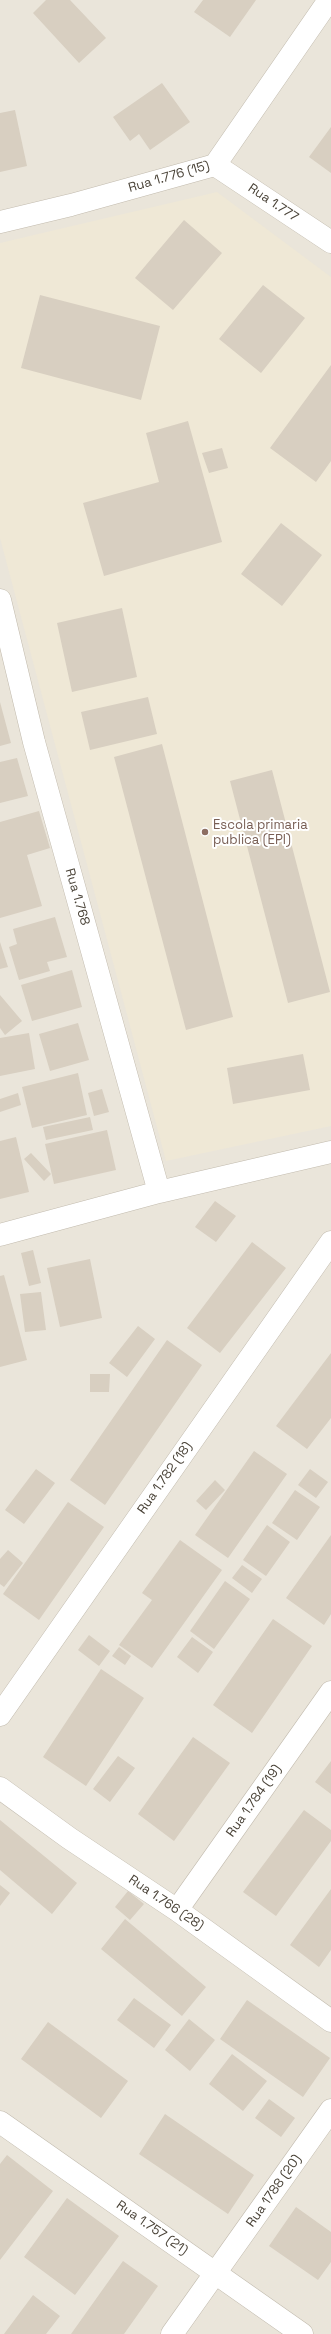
<!DOCTYPE html>
<html>
<head>
<meta charset="utf-8">
<style>
  body { margin:0 }
  canvas { display:block; background:#f6f3ec }
</style>
</head>
<body>
<canvas width="331" height="2334"></canvas>
<script>
const g = document.querySelector('canvas').getContext('2d');
g.lineJoin = 'round';
function fill(path, color) {
  g.fillStyle = color;
  g.fill(path, 'evenodd');
}
function trace(path, color, width, dash) {
  g.strokeStyle = color;
  g.lineWidth = width;
  g.lineCap = dash ? 'butt' : 'round';
  g.setLineDash(dash || []);
  g.stroke(path);
}
function write(font, color, halo, rows, align = 'center') {
  g.font = font + ' "Space Grotesk",sans-serif';
  g.lineWidth = 4;
  g.setLineDash([]);
  g.textBaseline = 'middle';
  g.strokeStyle = halo;
  g.fillStyle = color;
  for (const [text, x, y, turn = 0] of rows) {
    g.save();
    g.translate(x, y);
    g.rotate((+turn || 0) * Math.PI / 180);
    g.textAlign = isNaN(turn) ? turn : align;
    if (halo) g.strokeText(text, 0, 0);
    g.fillText(text, 0, 0);
    g.restore();
  }
}
fill(new Path2D(`
  M0,0H331V2334H0Z`), '#eae5da');
fill(new Path2D(`
  M217,192L331,277V1126L166,1161L0,538V243Z`), '#efe8d6');
fill(new Path2D(`
  M46,0H70L106,38L79,63L33,13Z
  M203,0H256L230,37L194,12Z
  M162,83L190,122L150,150L139,134L130,141L113,117Z
  M15,110L27,166L0,172V113Z
  M331,127V173L309,157Z
  M184,220L222,253L173,310L135,278Z
  M263,285L305,318L261,373L219,339Z
  M40,295L160,326L141,400L21,368Z
  M331,365V461L316,482L270,448Z
  M188,421L222,542L104,576L83,503L159,482L146,433Z
  M222,448L228,468L209,473L202,453Z
  M281,523L322,555L282,606L241,574Z
  M122,608L137,677L72,692L57,623Z
  M148,697L157,734L90,750L81,712Z
  M0,702L11,743L0,746Z
  M162,744L233,1017L186,1030L114,757Z
  M17,758L28,796L0,803V762Z
  M272,770L330,992L288,1003L230,781Z
  M39,811L50,848L27,855L42,906L0,918V822Z
  M55,917L67,957L47,962L50,971L19,980L9,947L17,944L13,929Z
  M0,942L8,967L0,969Z
  M72,970L82,1007L32,1021L21,985Z
  M0,995L22,1021L5,1035L0,1028Z
  M78,1023L89,1060L50,1071L39,1034Z
  M29,1033L35,1069L0,1076V1038Z
  M303,1054L310,1090L233,1104L227,1068Z
  M78,1073L87,1115L32,1128L22,1087Z
  M102,1089L109,1112L94,1116L88,1093Z
  M18,1093L21,1105L0,1112V1099Z
  M90,1117L93,1130L46,1140L43,1127Z
  M107,1130L116,1170L54,1184L45,1144Z
  M16,1137L29,1192L0,1199V1141Z
  M31,1153L51,1174L44,1181L24,1159Z
  M215,1201L236,1216L216,1242L195,1227Z
  M252,1242L286,1268L220,1353L187,1328Z
  M33,1250L41,1283L29,1286L21,1253Z
  M90,1259L102,1318L60,1327L47,1268Z
  M4,1275L27,1360L0,1367V1276Z
  M41,1292L46,1330L25,1332L20,1294Z
  M138,1326L155,1339L127,1377L109,1363Z
  M167,1340L202,1365L105,1505L70,1480Z
  M331,1353V1418L307,1449L276,1426Z
  M90,1374H110L109,1392H90Z
  M254,1451L287,1474L228,1558L195,1535Z
  M36,1469L55,1483L24,1524L5,1510Z
  M310,1469L328,1482L316,1498L298,1485Z
  M215,1480L225,1490L206,1510L196,1501Z
  M295,1490L320,1507L297,1540L272,1523Z
  M68,1502L104,1527L39,1620L3,1594Z
  M267,1525L290,1542L266,1576L243,1560Z
  M331,1535V1614L324,1625L286,1598Z
  M180,1540L222,1570L152,1668L119,1645L152,1600L142,1593Z
  M8,1550L23,1563L4,1587L0,1584V1559Z
  M242,1565L262,1579L252,1593L232,1578Z
  M225,1581L250,1599L214,1649L190,1631Z
  M273,1619L312,1646L252,1733L213,1705Z
  M89,1635L110,1651L99,1666L78,1650Z
  M192,1637L213,1652L198,1673L177,1657Z
  M119,1647L131,1656L125,1665L112,1656Z
  M101,1669L144,1698L86,1786L43,1757Z
  M193,1737L230,1763L174,1841L138,1814Z
  M118,1756L135,1768L110,1802L93,1789Z
  M331,1761V1794L315,1782Z
  M304,1810L331,1830V1841L276,1916L243,1892Z
  M0,1820L77,1883L52,1914L0,1870Z
  M0,1885L10,1893L0,1906Z
  M331,1889V1950L319,1967L290,1945Z
  M128,1891L144,1904L130,1920L115,1907Z
  M125,1919L206,1987L182,2016L101,1949Z
  M134,1998L171,2025L154,2048L117,2020Z
  M247,2000L330,2058L303,2097L220,2039Z
  M189,2019L215,2040L190,2071L165,2050Z
  M48,2022L128,2081L101,2118L21,2059Z
  M232,2054L267,2081L243,2111L209,2084Z
  M269,2099L295,2118L281,2137L255,2118Z
  M165,2114L254,2175L228,2214L139,2154Z
  M7,2155L53,2191L0,2260V2164Z
  M67,2198L119,2236L75,2295L24,2257Z
  M296,2207L331,2232V2262L318,2280L269,2246Z
  M123,2261L158,2286L124,2334H71Z
  M33,2295L60,2316L46,2334H4Z`), '#d8cfc1');
const minor = new Path2D(`
  M215,165L331,242
  M0,222L71,205L215,165L329,0
  M0,600L34,742L159,1192
  M0,1235L159,1192L331,1152
  M0,1715L331,1242
  M0,1788L69,1838L177,1910L331,2021
  M177,1910L331,1692
  M0,2122L302,2334
  M172,2334L331,2110`);
trace(minor, '#c2bbae', 23);
trace(minor, '#fff', 22);
for (const [x, y, r, color] of [
  [205,832,4,"#8d6e63"]
]) {
  const dot = new Path2D();
  dot.arc(x, y, r, 0, 2 * Math.PI);
  g.fillStyle = color;
  g.fill(dot);
  trace(dot, '#fff', 1.5);
}
write('13px', '#4b4439', '#fff', [
  ["Rua 1.776 (15)",169,177,-16],
  ["Rua 1.777",273,203,34],
  ["Rua 1.768",77,897,74],
  ["Rua 1.782 (18)",165,1478,-55],
  ["Rua 1.784 (19)",254,1801,-55],
  ["Rua 1.766 (28)",166,1903,34],
  ["Rua 1788 (20)",274,2191,-55],
  ["Rua 1.757 (21)",152,2228,35]
]);
write('13px', '#785e54', '#fff', [
  ["Escola primaria",213,825],
  ["publica (EPI)",213,840]
], 'left');
</script>
</body>
</html>
